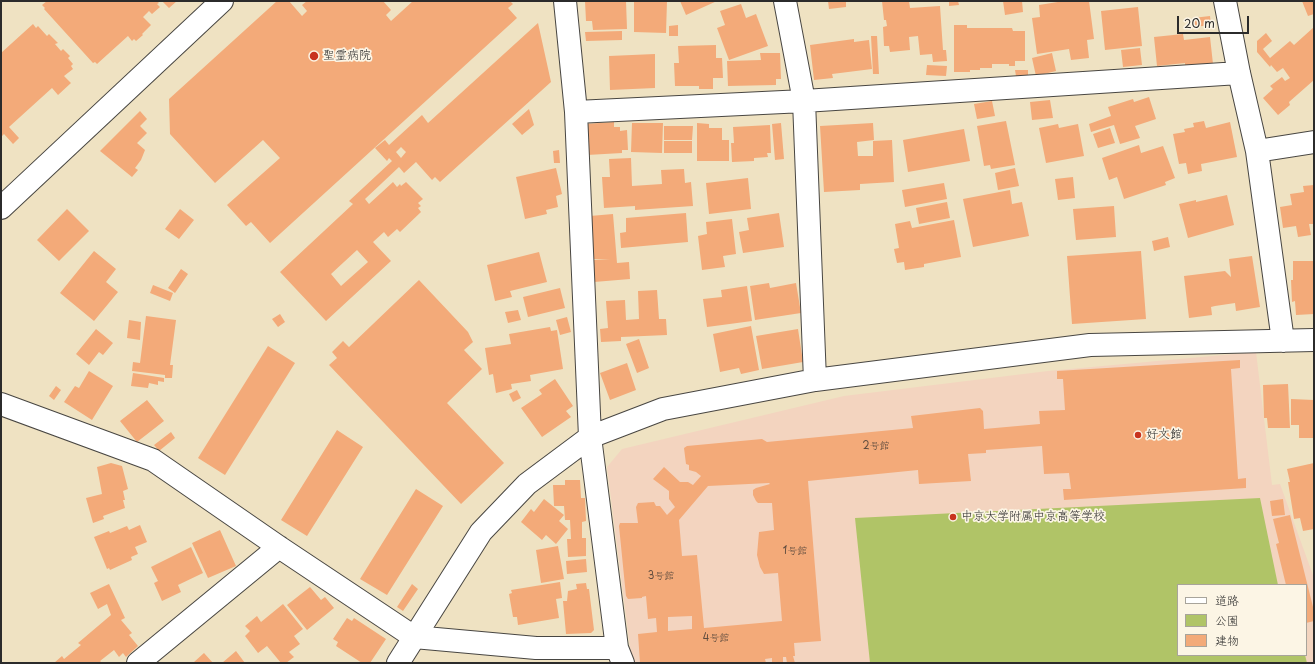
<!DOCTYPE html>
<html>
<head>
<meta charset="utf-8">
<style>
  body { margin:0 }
  #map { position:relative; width:1315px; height:664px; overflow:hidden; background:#efe2c2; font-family:"Playpen Sans","Klee One",sans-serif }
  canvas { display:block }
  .frame { position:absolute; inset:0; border:2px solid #2b2b2b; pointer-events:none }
  .legend { position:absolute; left:1177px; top:584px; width:130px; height:72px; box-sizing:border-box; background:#fcf5e5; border:1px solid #a8a49b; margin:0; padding:5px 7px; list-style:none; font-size:12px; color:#2b2b2b }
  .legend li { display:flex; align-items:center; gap:8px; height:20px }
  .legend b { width:20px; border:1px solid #a8a49b }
  .scale { position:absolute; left:1177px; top:16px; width:72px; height:18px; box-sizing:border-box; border:2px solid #2b2b2b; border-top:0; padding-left:5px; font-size:12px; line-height:14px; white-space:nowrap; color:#2b2b2b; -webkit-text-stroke:3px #fcf5e5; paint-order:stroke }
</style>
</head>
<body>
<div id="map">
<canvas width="1315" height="664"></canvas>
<div class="frame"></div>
<ul class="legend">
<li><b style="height:5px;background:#fff"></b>道路</li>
<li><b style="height:11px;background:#b0c467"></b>公園</li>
<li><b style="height:11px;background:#f3aa79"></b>建物</li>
</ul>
<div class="scale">20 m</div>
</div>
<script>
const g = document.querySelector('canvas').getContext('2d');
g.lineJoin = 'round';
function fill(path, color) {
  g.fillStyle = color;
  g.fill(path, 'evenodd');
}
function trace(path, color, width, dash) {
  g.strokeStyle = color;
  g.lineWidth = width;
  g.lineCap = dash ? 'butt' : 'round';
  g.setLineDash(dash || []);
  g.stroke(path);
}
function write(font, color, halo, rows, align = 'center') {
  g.font = font + ' "Playpen Sans","Klee One",sans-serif';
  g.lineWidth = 3.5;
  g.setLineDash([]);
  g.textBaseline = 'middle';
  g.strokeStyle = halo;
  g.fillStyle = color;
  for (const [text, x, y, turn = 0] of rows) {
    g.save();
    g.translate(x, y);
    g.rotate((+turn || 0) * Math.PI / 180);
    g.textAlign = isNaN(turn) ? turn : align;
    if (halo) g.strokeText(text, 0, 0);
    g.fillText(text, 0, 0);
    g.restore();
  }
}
fill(new Path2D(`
  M1256,352L1272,485L1280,484L1314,578V663H632L607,467L622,449L844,396L1048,371ZM1178,585H1306V655H1178Z`), '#f3d4bf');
fill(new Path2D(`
  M1260,498L1278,585H1178V655H1305L1307,663H870L855,518Z`), '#b0c467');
fill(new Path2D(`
  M47,1H157L159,3L157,4L160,7L152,14L149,11L143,17L151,25L142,34L143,35L136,41L134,39L132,41L128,36L97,64L95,62L93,63L44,9L45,8L42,5Z
  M162,1H177L169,8Z
  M277,1H289L302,16L307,11L302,5L307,1H383L391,10L386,15L391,21L413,1H510L513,4L508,8L517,18L270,243L251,222L246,226L227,205L280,158L263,140L215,183L170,134L169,99Z
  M585,1H626L627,29L593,30L592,21H586Z
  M634,1H667L666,33L634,32Z
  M680,1H717L686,15Z
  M828,1H846V7L829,9Z
  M882,1H909L910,8L940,6L943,50H946L947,61L933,62L932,54L920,55L918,36L909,37L910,50L890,52L889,46H884L883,27L887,26L886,20H884Z
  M949,1H958L959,5L949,6Z
  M1003,1H1022L1023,12L1005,15Z
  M1064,1H1089L1094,39L1087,40L1089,58L1071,60L1069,49L1037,54L1032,18L1040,17L1039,5Z
  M1302,1H1314V14L1308,16Z
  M741,4L746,18L756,14L768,46L729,60L717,28L725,25L720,11Z
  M1138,7L1142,46L1105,50L1101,11Z
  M1210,16L1211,25L1194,27L1193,18Z
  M538,23L551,82L440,182L435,177L432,180L416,162L404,173L399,167L365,199L369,204L393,182L397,187L400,184L401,186L406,182L423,199L418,203L421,206L418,208L421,212L400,232L397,229L388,237L384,232L373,242L391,261L326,321L280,272L353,204L349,201L392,161L389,158L387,161L375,148L385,140L389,145L422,115L428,123ZM401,147L406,152L401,158L396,152ZM357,250L368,262L341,286L331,274Z
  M33,24L36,28L38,26L47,36L49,34L58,43L55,44L61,51L63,49L70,56L68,58L73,64L71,66L73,69L64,76L71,83L58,95L52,88L9,127L19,138L13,144L4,134L1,137V53Z
  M678,25V36H669V26Z
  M954,25H967V28H1012L1013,31H1025V61H1015V66H1009V64H992V68H980V70H970V72H954Z
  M1314,27V80L1289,102L1290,105L1278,115L1263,98L1273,89L1270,86L1282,77L1285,81L1290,78L1283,68L1277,72L1271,65L1270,67L1257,52V41L1266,33L1272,41L1263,49L1270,58L1290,41L1294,45Z
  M622,31V40L586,41L585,32Z
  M1183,34L1184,40L1210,37L1213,64L1185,67V63L1157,66L1154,37Z
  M871,36H877L879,74H873Z
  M854,39V42L869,40L872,69L832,74L833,78L814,80L810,45Z
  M716,45V58H722L723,78H713V89H699V86H675L674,63H679L678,46Z
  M1140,48L1142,65L1123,67L1121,50Z
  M760,53H780L781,79H776V85L728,86L727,61L761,60Z
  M1052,53L1056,71L1036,76L1032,58Z
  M655,54V88L610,90L609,56Z
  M927,65L947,66L946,76L926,75Z
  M1015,70H1028V76H1016Z
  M1149,97L1156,119L1135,126L1140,138L1120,144L1114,125L1091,132L1089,124L1111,116L1108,107L1133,99L1134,102Z
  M1050,100L1053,118L1032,120L1030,102Z
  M992,101L995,116L977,119L974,104Z
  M529,109L534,125L522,135L512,124Z
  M140,111L147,119L140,126L147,133L137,143L145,150L141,160L135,168L138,170L132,177L100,151Z
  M1006,121L1015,165L991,169L990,165L984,166L977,126Z
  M1204,121L1206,128L1230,122L1237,157L1201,164L1202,171L1188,174L1186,163L1179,164L1173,134L1185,132L1184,129L1194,127L1193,123Z
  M614,122V127H620V131L627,130L628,150H622V153L587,155L585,124Z
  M632,123H663L662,153L631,152Z
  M697,123L709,124V128H722V140H729V161H697Z
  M781,123L784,159L775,160L772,124Z
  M873,123L874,140L857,142L858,156H873V141L892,140L894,182L860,184V190L824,192L820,126Z
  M1058,124L1059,128L1078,124L1084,156L1046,163L1039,128Z
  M770,125L771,153H767L768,157L754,158V161L732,162L731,143H734L733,127Z
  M664,126H693L692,140H664Z
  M1110,128L1115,143L1098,148L1093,134Z
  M964,129L970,161L908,172L903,140Z
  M664,141H692V153H664Z
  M1139,145L1141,153L1163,146L1175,178L1165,182L1166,185L1124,199L1117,177L1109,180L1102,158Z
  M559,150L560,163H554L553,151Z
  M631,158L632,186L662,184L661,170L684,169L685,183L691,182L693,206L635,210V206L604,208L602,177H610L609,159Z
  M556,168L562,194L556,196L558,207L546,210L547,214L525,219L516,177Z
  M1015,168L1019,186L998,190L995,173Z
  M1073,177L1075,198L1058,200L1055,179Z
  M748,178L751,209L709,214L706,183Z
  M944,183L947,199L905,207L902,190Z
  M1314,185V224H1309L1311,235L1298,237L1296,226L1283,228L1280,207L1292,205L1290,194L1304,192L1303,186Z
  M1010,190L1012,204L1022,202L1029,236L973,247L963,199Z
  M1227,195L1234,225L1188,238L1179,204L1196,200V202Z
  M947,202L950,218L919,224L916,208Z
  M1114,206L1116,237L1076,240L1073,209Z
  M67,209L89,231L59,261L37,240Z
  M180,209L194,220L179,239L165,229Z
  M686,213L688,242L621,248L620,233L626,232V218Z
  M779,213L784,247L743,253L739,232L749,230L747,218Z
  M613,214L617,263L629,262L630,279L594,282L592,260L610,259H594L590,216Z
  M732,219L736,254L723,256L725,267L702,270L698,236L707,234L706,222Z
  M954,220L961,257L924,264V267L905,270L904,262L897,263L894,249L899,248L895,224L910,221L912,228Z
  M1168,237L1170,247L1154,251L1152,241Z
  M94,251L116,269L106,282L118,292L94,321L60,293Z
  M1141,251L1146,319L1072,324L1067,256Z
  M539,252L547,282L510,291L512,297L495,301L487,265Z
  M1252,256L1260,307L1236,311L1235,303L1215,306L1211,307L1212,315L1189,318L1184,276L1225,271L1231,277L1229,259Z
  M1293,261H1314V314L1296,315L1295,301L1292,302L1291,280H1293Z
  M181,269L188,274L175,293L168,288Z
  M419,280L468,332L473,342L464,350L482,369L447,403L504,463L461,504L329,365L337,358L332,352L343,341L349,347Z
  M769,283L770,288L796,283L801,313L755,320L750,286Z
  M153,285L173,293L170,301L150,293Z
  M747,286L752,321L707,327L703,299L722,297L721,290Z
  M560,288L565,308L528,317L523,297Z
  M657,290L659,319H666L667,335L621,337V341L601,342L600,329L608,328L606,301L625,300L626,320L639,319L638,291Z
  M518,310L521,320L508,323L505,312Z
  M280,314L285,322L278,327L272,319Z
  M146,316L176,320L170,365H173L172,378H165V375L132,371L133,362L140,363Z
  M567,317L571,332L560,335L556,320Z
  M129,320L141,322L140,340L127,338Z
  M751,326L759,370L741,374L739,368L720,372L713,334Z
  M550,327L551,331L557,330L563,369L530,375L531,381L511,384L512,389L496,393L493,374L489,375L485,348L511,344L509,334Z
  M96,329L113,343L103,355L99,352L89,365L76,354Z
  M798,329L803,362L762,369L756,336Z
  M639,339L649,368L637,373L626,344Z
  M268,346L295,363L225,475L198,458Z
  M1240,360V368L1231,369L1238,479L1246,478V488L1064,500L1063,489H1071L1069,473L1044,474L1042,446L986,450V453L968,454L971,481L919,484L918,470L808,481L821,641L794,643L795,656H793L795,663H787L786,657H783V663H772V658L765,659L766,663H731V662L721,663H640L638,634L657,632L656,618L648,619L646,596L642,597V598L628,599L626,596L619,526L620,523H638L636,507L638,503L654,502L656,506H660L667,515L675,507L669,499V491L653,479L664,467L680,482H688L693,485L701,476L696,472L689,470V465L686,464L684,448L687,446L762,439L767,442L913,428L911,416L980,408L983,411L984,429L1040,424L1039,411L1065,410L1063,379H1057V371ZM769,483L770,484L756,488L753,490V495L756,501L758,503H772L774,530L759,532L757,555L760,567L764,574L778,573L782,621L704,628L697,555L682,556L679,520L708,486ZM692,616V629L668,631V617Z
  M627,363L636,390L610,400L600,373Z
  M89,371L113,386L92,420L64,402L75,386L79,388Z
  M133,373L164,378V382L158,381V385L149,383L148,388L131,386Z
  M555,379L573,406L566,411L571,417L542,437L521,408L542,394L539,390Z
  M1288,384L1290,428H1268L1267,418H1264L1263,385Z
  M56,386L61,390L54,400L49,396Z
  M517,390L521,398L513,402L509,394Z
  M1291,399L1314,400V438H1299V425H1291Z
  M147,400L164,421L137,442L120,421Z
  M337,430L363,447L307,536L281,520Z
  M171,432L175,438L159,451L154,445Z
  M111,463L122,466L128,489L123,491L125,500H123L125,508L103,516L104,519L93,523L86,498L102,494L97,467Z
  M1314,463V529L1303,531L1300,518L1294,519L1288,482H1290L1287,469Z
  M565,480H580L581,498H585L586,521L582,522V538H586V556L568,557L567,539H571L570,520H565L564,506H554L553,485H565Z
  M416,489L443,506L387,595L360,579Z
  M544,499L564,515L559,521L568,529L556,544L546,535L542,540L521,522L531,509L534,512Z
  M1283,499L1285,515L1272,516L1270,501Z
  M1290,515L1314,611V621L1306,623V585H1286L1276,544L1279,543L1273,519Z
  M140,525L147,542L135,547L138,554L131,557L132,560L110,570L109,568L107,569L94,537L109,531L110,533L127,526L129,530Z
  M220,530L236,566L208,578L192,543Z
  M558,546L564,579L541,583L536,550Z
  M191,547L203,573L178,585L181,592L162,601L154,583L158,581L151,567Z
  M586,559L587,572L567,574L566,561Z
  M560,582L562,598L556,599L559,618L518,625L517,617H513L509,594L512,593L511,590Z
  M586,583L587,589H589L594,630L591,633L566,634L563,601H567L568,591L577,589L576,584Z
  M109,584L125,618L121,620L132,633L129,635L138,646L126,657L123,653L119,657L114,650L100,661L102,663H54L62,656L64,659L81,645L78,643L111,615L107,604L98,609L90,593Z
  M412,584L418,589L403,611L397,607Z
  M310,587L321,600L325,597L334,608L307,630L287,605Z
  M283,604L303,629L294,636L300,644L289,652L294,657L286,663H281L267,646L258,653L245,636L250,631L245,626L257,616L261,622Z
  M347,618L352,621L354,618L386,639L370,663H362L336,646L338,642L333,639Z
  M236,651L245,663H222Z
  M204,653L213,663H195L194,662Z`), '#f3aa79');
const minor = new Path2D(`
  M565,1L576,112L590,437L617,648L623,663
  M785,1L804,101L815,380
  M1225,1L1239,73L1257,151L1283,341
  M576,112L804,101L1239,73
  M1257,151L1314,142
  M1,208L222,1
  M1,404L153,460L279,547L414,637L536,648H617
  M138,663L279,547
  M398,663L481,532L527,484L590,437L663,409L815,380L1090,345L1314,340`);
trace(minor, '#484642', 24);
trace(minor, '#fff', 22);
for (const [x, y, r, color] of [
  [314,56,5,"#c8321e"],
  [1138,435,4,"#c8321e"],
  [953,517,4,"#c8321e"]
]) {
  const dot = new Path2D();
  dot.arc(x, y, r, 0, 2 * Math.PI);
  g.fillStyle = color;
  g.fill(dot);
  trace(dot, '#fcf5e5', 1.5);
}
write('10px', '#5d4b3e', null, [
  ["2号館",876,446],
  ["1号館",795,551],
  ["3号館",661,576],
  ["4号館",716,638]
]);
write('12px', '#2b2b2b', '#fcf5e5', [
  ["聖霊病院",323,56],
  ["好文館",1146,435],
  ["中京大学附属中京高等学校",961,517]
], 'left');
</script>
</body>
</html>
